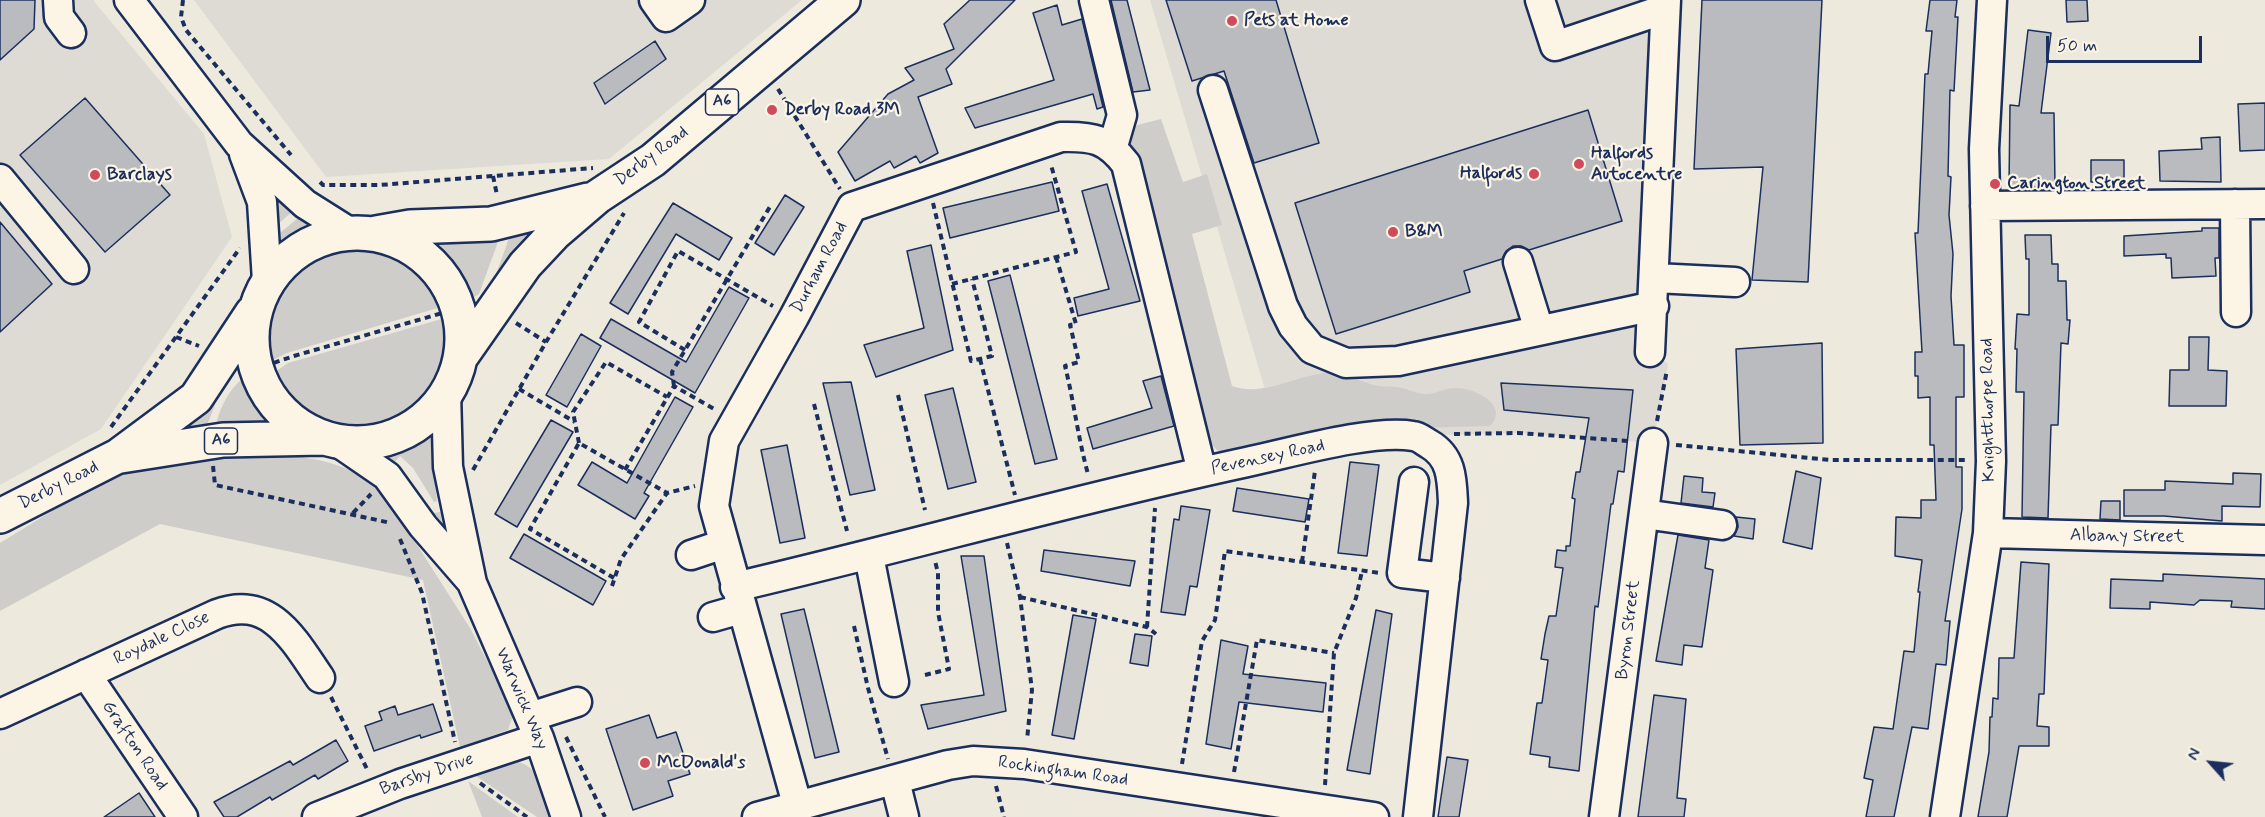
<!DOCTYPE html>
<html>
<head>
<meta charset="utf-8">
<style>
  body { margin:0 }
  #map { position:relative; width:2265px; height:817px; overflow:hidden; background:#eee9dd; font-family:Mynerve,sans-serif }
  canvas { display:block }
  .north { position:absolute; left:2181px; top:733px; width:60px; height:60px; -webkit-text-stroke:4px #fcf5e5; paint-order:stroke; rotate:297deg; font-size:16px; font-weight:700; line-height:24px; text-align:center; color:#1b2f5e }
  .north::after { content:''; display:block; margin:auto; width:21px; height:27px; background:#1b2f5e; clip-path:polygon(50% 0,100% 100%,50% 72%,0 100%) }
  .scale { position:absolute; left:2046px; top:36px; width:156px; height:27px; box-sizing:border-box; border:3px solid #1b2f5e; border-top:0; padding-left:8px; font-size:18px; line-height:21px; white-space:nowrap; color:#1b2f5e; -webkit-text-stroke:4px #fcf5e5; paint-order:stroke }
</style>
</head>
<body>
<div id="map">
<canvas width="2265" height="817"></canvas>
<div class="north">N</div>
<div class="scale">50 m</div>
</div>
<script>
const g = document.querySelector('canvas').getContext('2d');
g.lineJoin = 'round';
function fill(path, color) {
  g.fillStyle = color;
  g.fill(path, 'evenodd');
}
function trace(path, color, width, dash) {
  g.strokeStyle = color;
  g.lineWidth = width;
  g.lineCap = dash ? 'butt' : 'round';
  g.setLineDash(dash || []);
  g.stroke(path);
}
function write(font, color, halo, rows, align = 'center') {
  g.font = font + ' Mynerve,sans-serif';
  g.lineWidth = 4.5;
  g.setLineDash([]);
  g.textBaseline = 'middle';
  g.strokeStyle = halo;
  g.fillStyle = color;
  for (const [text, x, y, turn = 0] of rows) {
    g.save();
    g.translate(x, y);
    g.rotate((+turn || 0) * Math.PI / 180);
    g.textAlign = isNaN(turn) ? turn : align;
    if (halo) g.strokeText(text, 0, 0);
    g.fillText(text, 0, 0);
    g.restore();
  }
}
fill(new Path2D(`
  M0,0H93L204,134L232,237L101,429L0,485Z
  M194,0H802L609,159L326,177Z
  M1150,0H1666L1650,351L1668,364L1653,443L1518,433L1415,436L1284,454Z`), '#dedbd4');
fill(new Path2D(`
  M1161,119L1183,182L1207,174L1222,225L1192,234L1232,386C1265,397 1293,376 1326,373C1344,372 1357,380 1374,385C1382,387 1389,386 1397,387C1406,388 1414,393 1424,394C1435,395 1443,388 1455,388C1473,387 1511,405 1490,426L1328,430L1239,457L1217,450L1206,439L1122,129Z
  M278,195L293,211L277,225L270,198Z
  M300,216L312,228L279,251L274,234H279Z
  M545,221L491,288L512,230Z
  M502,231L479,294L467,301L452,273L426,243Z
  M347,242C388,241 425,273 441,307L287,353L267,363C250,307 293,251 347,242Z
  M445,318C463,438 336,465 272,374L288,363Z
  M228,373L232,376L218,397L206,428L172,432Z
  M246,377L256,398L274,422L268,432L216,428C217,412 231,384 246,377Z
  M428,434L434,437L433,467L437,501L434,502L413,468L400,456L391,466L380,457L382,453L401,449Z
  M255,452C307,458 350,457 388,499L470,628L507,699L512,718L508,730L460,747L423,580L160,524L0,611V543L125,466Z
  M401,470L432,513L441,512L445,522L438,527L398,472Z
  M508,761C540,759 543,793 550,817H537L473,774Z
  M468,781L518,817H482Z`), '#cfcdca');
const building = new Path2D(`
  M0,0H35L34,29L0,60Z
  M970,0H1015L946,69L952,84L918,97L938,153L920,163L916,156L894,168L890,161L855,181L838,152L888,94L914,80L905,68L954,49L944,24Z
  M1111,0H1127L1150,90L1133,92Z
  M1166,0H1276L1319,143L1254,163L1224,71L1192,81Z
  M1702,0H1822L1808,282L1752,280L1763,167L1694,169Z
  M1930,0H1957L1955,17H1958L1954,91L1950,90L1948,176L1951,177L1949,215L1953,254L1951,296L1954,345H1964V397H1956V467H1962V509L1945,621H1950L1946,665L1936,664L1928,729L1912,727L1894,817H1866L1873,780L1864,778L1874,727L1893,729L1904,651L1914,652L1920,592H1918L1922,560L1895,556L1896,517L1921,518V500H1936L1934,445H1930V397L1918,398V376H1915V352H1922L1915,233H1918L1925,74H1928L1932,31H1926Z
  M2066,0H2087L2088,21L2067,22Z
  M1057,5L1062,25L1082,19L1103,107L1097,109L1093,94L975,128L965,108L1054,80L1033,13Z
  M2028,30L2051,33L2041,113H2054L2055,187L2009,186L2010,105L2019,106Z
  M655,41L666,59L605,104L594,83Z
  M85,98L170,195L105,252L20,155Z
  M2265,103V150L2240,151L2238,104Z
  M1588,110L1622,221L1529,250L1521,246H1513L1506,251L1502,259L1464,271L1470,292L1336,334L1295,203Z
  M2220,137L2221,182L2160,181L2159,151L2202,149L2201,138Z
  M2091,160H2124V182H2091Z
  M1052,182L1059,211L950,238L943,208Z
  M1107,184L1140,301L1078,316L1074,298L1109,289L1082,191Z
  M785,195L804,207L774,255L755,243Z
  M673,203L732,238L719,260L676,234L628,314L610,303Z
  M0,222L52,284L0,332Z
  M2202,228H2219V258H2215L2216,276L2172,278L2171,258H2166V254L2124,256V236L2202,231Z
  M2025,235H2051L2052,264H2058V281H2066L2067,320H2070L2068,344L2061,343L2058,425H2051L2048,518L2022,517L2024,392H2016L2017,349H2015L2017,314L2029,315V259H2026Z
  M931,245L953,350L876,377L864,345L924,328L907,251Z
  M1010,275L1057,459L1035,464L988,281Z
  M729,287L749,298L695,393L600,338L611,319L686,362Z
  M581,334L601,346L567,407L546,395Z
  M2189,337H2209L2208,370L2227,371L2226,406H2169L2170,370H2189Z
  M1822,343L1823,443L1740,445L1736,349Z
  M1161,376L1174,426L1093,449L1087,428L1152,408L1143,381Z
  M851,382L875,490L850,495L823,383Z
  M1501,383L1633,390L1624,472L1618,471L1613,504H1611L1598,607L1595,606L1579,771L1549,767L1550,757L1530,754L1537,703H1542L1548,660L1541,659L1545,634L1549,616H1556L1563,568L1555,567L1557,550L1566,551V546H1570L1575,499L1572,498L1576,472H1580L1589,418L1504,410Z
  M953,388L976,482L948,489L925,395Z
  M675,397L693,407L644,493L649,496L635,519L578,485L592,462L627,483Z
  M551,420L573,432L517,527L495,514Z
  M787,445L805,538L780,543L761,450Z
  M1350,462L1379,465L1367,556L1338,553Z
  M1796,471L1821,478L1812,549L1783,542Z
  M2233,473L2261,474L2260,507L2222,506V521L2164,516H2124V490H2165V481L2233,484Z
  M1684,476L1703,478L1702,492L1715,493L1713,507L1681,503Z
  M1237,488L1309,499L1305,522L1233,511Z
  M2101,501H2120V520L2100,519Z
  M1181,506L1210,510L1197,587L1190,586L1185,615L1161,612L1174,519L1179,520Z
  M1736,517L1755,519L1753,539L1734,536L1738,527Z
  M524,534L606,581L593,605L510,558Z
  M1678,535L1709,540L1705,568L1713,570L1702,647L1684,645L1682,665L1656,661Z
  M1044,550L1135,561L1130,586L1041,571Z
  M961,556H984L1006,711L928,729L921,705L984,695Z
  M2021,562L2049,564L2044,694H2039L2037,726L2049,727V746H2019L2007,817H1978L1989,752L1990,717H1992L1993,698L1998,699L1999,658H2014Z
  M2163,574L2265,579V609L2231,607L2232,601L2200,600L2194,605L2150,602V609L2110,608L2111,579L2163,581Z
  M804,609L839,752L815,758L781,614Z
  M1376,610L1392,614L1370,774L1347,770Z
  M1073,615L1096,619L1074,739L1052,735Z
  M1135,634L1152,636L1148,666L1130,663Z
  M1221,640L1248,646L1243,674L1326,683L1323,712L1239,702L1231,749L1206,744Z
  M1654,695L1686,699L1677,798L1686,799L1684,817H1638Z
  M433,704L442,731L421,738L420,735L374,751L365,726L382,720L379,712L395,706L398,715Z
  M649,715L657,738L676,732L690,774L668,781L673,796L633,810L606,729Z
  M336,740L348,761L318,779L315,775L272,800L270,797L237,817H224L214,802L290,761L293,765Z
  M1447,757L1468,760L1459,817H1438Z
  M139,793L155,817H104Z`);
fill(building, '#babbbe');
trace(building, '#1b2f5e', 1.5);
const minor = new Path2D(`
  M58,0L59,17L71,33
  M129,0L239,144L305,204L351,233
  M654,0L666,17L690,0
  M1094,0L1122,115L1113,146
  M1540,0L1555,46L1665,9
  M1213,90L1283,306L1293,326L1312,349L1346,363L1398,361L1654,306
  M244,154L262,202L267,281
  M0,179L74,269
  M2235,204L2236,312
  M1985,206L2265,204
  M1518,262L1539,330
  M1655,278L1735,282
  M1650,352L1666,0
  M446,392L448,467L472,583L539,738L566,817
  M336,441L387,476L423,526L469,579
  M1414,482L1402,573L1445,578
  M1644,514L1722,525
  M1988,533L2265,540
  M691,555L724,544
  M869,556L894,682
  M735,587C906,547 1075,499 1247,462C1290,453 1372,429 1413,436C1418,436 1424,441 1429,444C1452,457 1452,480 1453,503L1418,817
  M713,617L741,609
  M86,674L183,817
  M0,714L217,614C270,594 294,640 320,678
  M530,717L577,702
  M895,781L904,817
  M797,804L714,506L724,441L794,317L852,207L1061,137C1093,136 1107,139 1126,164L1202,472
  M317,817L400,784L539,738
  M757,817L948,765L973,761L1024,764L1374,817
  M1604,817L1653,443
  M1945,817L1988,533L1991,461L1984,149L1992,0`);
const highway = new Path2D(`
  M376,233L410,227L491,224L588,200
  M252 338a105 105 0 1 1 210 0a105 105 0 1 1-210 0Z
  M460,358L525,265L555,233L597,197L653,160L843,0
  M121,456L223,440L323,438
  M0,516L118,456L196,398L252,313`);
trace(minor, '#1b2f5e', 33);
trace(highway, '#1b2f5e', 38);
trace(new Path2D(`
  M183,0L181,17L186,30L291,155
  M778,89L840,189
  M493,176L497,195
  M320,182L323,185H380L593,168
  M933,203L971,361L992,356L972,279
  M1056,257L1076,324L1070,325L1079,362L1065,366C1074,402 1078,438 1088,474
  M952,284L1076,252L1051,165
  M516,323L546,342
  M176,337L199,346
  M685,350L639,322L678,251L773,306
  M980,359L1015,495
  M244,373L294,356L463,307
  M674,386L672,372L771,205
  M519,389L575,422
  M898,395L925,510
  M814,404L847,531
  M1657,421L1667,370
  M111,427L240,248
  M1454,434L1518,433L1629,441
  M579,443L573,412L606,362L667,397
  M1676,445L1831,460H1968
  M213,466L215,485L391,523
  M473,470L546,342L624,213
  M625,470L674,386L714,409
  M353,513L371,494
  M400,539L422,593L455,742
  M1007,543L1020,597L1032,690L1027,740
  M1302,562L1315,471
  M614,578L530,529L579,443L667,493
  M612,586L621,559L667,493L695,486
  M1020,597L1147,627L1156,634
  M854,626L868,688L888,759
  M1147,627L1155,508
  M925,675L949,669L938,612V573L935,561
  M331,697L368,771
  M566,737L605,817
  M1182,764L1202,641L1215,620L1225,551L1380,573
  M1234,772L1257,640L1334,653
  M480,783L527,817
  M1325,785L1334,653L1356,598L1362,571
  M996,786L1004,817`), '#1b2f5e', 4, [6, 4.5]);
trace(minor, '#fcf5e5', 28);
trace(highway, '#fcf5e5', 33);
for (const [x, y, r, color] of [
  [1232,21,6,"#d1495b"],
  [772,110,6,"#d1495b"],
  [1579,164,6,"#d1495b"],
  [1534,174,6,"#d1495b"],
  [95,175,6,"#d1495b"],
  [1995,184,6,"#d1495b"],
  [1393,232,6,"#d1495b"],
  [645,763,6,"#d1495b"]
]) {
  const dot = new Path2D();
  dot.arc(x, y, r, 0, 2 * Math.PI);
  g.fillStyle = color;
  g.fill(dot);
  trace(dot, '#fcf5e5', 2);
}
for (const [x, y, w] of [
  [722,102,33],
  [221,441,33]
]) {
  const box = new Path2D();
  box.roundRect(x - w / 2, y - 13, w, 26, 4.5);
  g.fillStyle = '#fcf5e5';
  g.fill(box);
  trace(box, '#1b2f5e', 1.5);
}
write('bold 16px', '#1b2f5e', null, [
  ["A6",722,102],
  ["A6",221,441]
]);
write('bold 18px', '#1b2f5e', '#fcf5e5', [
  ["Pets at Home",1244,21],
  ["Derby Road 3M",784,110],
  ["Halfords",1591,154],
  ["Autocentre",1591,175],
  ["Halfords",1522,174,"right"],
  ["Barclays",107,175],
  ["Carington Street",2007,184],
  ["B&M",1405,232],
  ["McDonald's",657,763]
], 'left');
write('18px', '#1b2f5e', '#fcf5e5', [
  ["Derby Road",652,157,-37],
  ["Durham Road",820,268,-62],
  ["Knightthorpe Road",1989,410,-91],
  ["Pevensey Road",1268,458,-12],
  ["Derby Road",59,486,-27],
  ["Albany Street",2127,537,1],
  ["Byron Street",1629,630,-83],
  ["Roydale Close",162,639,-25],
  ["Warwick Way",521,699,67],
  ["Grafton Road",134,746,56],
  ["Rockingham Road",1063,772,8],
  ["Barsby Drive",427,775,-19]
]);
</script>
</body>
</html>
